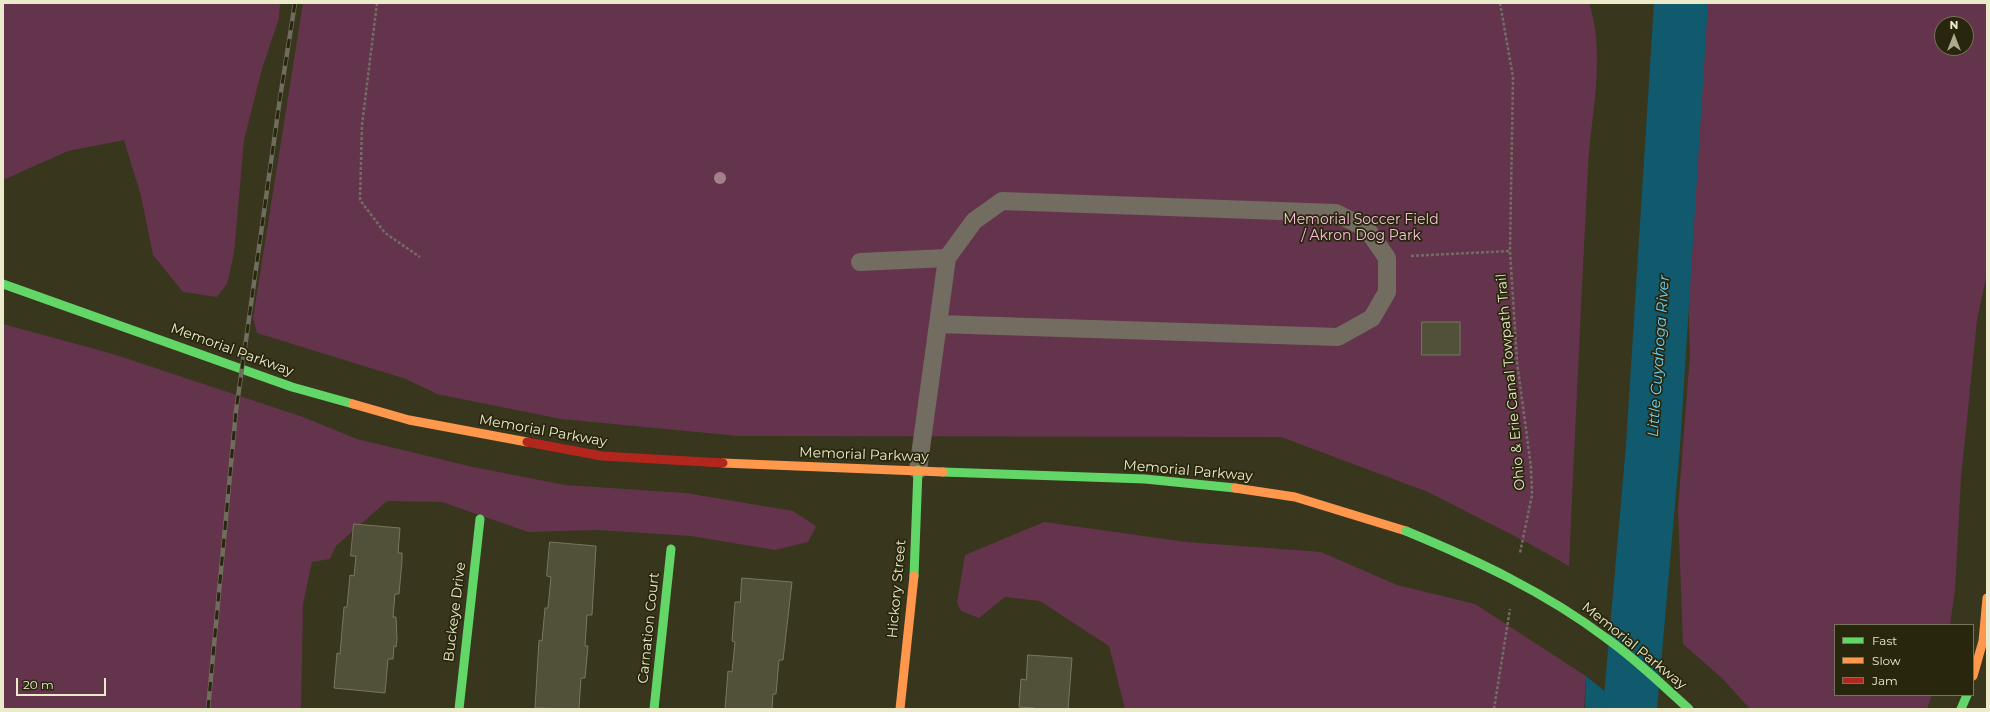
<!DOCTYPE html>
<html>
<head>
<meta charset="utf-8">
<style>
  body { margin:0 }
  #map { position:relative; width:1990px; height:712px; overflow:hidden; background:#38361d; font-family:Montserrat,sans-serif }
  canvas { display:block }
  .frame { position:absolute; inset:0; border:4px solid #ebeaca; pointer-events:none }
  .legend { position:absolute; left:1834px; top:624px; width:140px; height:72px; box-sizing:border-box; background:#28270d; border:1px solid #767559; margin:0; padding:5px 7px; list-style:none; font-size:12px; color:#ebeaca }
  .legend li { display:flex; align-items:center; gap:8px; height:20px }
  .legend b { width:20px; border:1px solid #767559 }
  .north { position:absolute; left:1934px; top:16px; width:40px; height:40px; box-sizing:border-box; background:#28270d; border:1px solid #767559; border-radius:50%; rotate:0deg; font-size:11px; font-weight:700; line-height:16px; text-align:center; color:#ebeaca }
  .north::after { content:''; display:block; margin:auto; width:14px; height:18px; background:#acab8d; clip-path:polygon(50% 0,100% 100%,50% 72%,0 100%) }
  .scale { position:absolute; left:16px; top:678px; width:90px; height:18px; box-sizing:border-box; border:2px solid #ebeaca; border-top:0; padding-left:5px; font-size:12px; line-height:14px; white-space:nowrap; color:#ebeaca; -webkit-text-stroke:3px #28270d; paint-order:stroke }
</style>
</head>
<body>
<div id="map">
<canvas width="1990" height="712"></canvas>
<div class="frame"></div>
<ul class="legend">
<li><b style="height:5px;background:#63d668"></b>Fast</li>
<li><b style="height:5px;background:#ff974d"></b>Slow</li>
<li><b style="height:5px;background:#b3261e"></b>Jam</li>
</ul>
<div class="north">N</div>
<div class="scale">20 m</div>
</div>
<script>
const g = document.querySelector('canvas').getContext('2d');
g.lineJoin = 'round';
function fill(path, color) {
  g.fillStyle = color;
  g.fill(path, 'evenodd');
}
function trace(path, color, width, dash) {
  g.strokeStyle = color;
  g.lineWidth = width;
  g.lineCap = dash ? 'butt' : 'round';
  g.setLineDash(dash || []);
  g.stroke(path);
}
function write(font, color, halo, rows, align = 'center') {
  g.font = font + ' Montserrat,sans-serif';
  g.lineWidth = 3.5;
  g.setLineDash([]);
  g.textBaseline = 'middle';
  g.strokeStyle = halo;
  g.fillStyle = color;
  for (const [text, x, y, turn = 0] of rows) {
    g.save();
    g.translate(x, y);
    g.rotate((+turn || 0) * Math.PI / 180);
    g.textAlign = isNaN(turn) ? turn : align;
    if (halo) g.strokeText(text, 0, 0);
    g.fillText(text, 0, 0);
    g.restore();
  }
}
fill(new Path2D(`
  M3,3H280L279,18L262,69L244,140L234,254L227,284L217,297L183,292L153,255L141,196L124,140L68,151L3,180Z
  M303,3H1589C1606,55 1591,114 1588,168C1581,301 1575,433 1569,566L1530,544L1428,492L1281,437L739,436L561,419L437,394L406,379L257,333L253,318Z
  M1705,3H1987V273L1977,320L1961,478L1955,590L1950,625H1835V695H1932L1927,709H1750L1723,679L1683,644L1678,509L1690,354L1688,288L1692,174ZM1942,24H1966V48H1942Z
  M3,324L113,354L303,417L357,439L473,467L565,485L686,493L793,511L816,526L808,542L775,550L691,536L598,530L528,532L442,502L387,501L336,546L330,559L312,562L303,604L301,709H3Z
  M1044,522L1186,542L1321,552L1397,585L1475,604L1586,676L1584,709H1125L1109,646L1040,601L1005,597L979,618L961,611L957,602L965,555Z`), '#64344d');
fill(new Path2D(`
  M1586,676L1627,709H1585Z`), '#11596d');
fill(new Path2D(`
  M1587,674L1609,691L1629,709L1585,675Z`), '#38361d');
trace(new Path2D(`
  M1630,709L1653,446L1681,3`), '#11596d', 54);
const building = new Path2D(`
  M1422,322H1460V355H1422Z
  M354,524L400,528L398,553H402V561L399,594H395L393,617H396L397,639L396,647L394,646L393,659H388L385,693L334,688L337,653L340,654L344,607H347L350,575L354,576L356,556H351Z
  M550,542L596,546L592,615H587L585,646H588L585,678H581L579,709L535,708L539,640L542,641L545,608H548L551,577L547,576Z
  M742,578L792,582L783,660H779L776,694H773L772,709H725L728,671L732,672L735,642L732,641L735,602H740Z
  M1028,655L1072,658L1068,709H1034V708L1019,707L1021,679L1026,680Z`);
fill(building, '#515039');
trace(building, '#78765f', 1);
trace(new Path2D(`
  M377,3L362,125L360,200L385,233L420,257
  M1500,3L1513,77L1510,251L1517,362L1531,467L1532,495L1520,553
  M1411,256L1510,251
  M1494,709L1510,609`), '#736d62', 2.5, [3, 2]);
trace(new Path2D(`
  M860,262L947,258
  M918,470L947,258L974,221L1002,201L1336,213L1367,229L1387,258V292L1372,318L1338,337L938,324`), '#736c61', 18);
trace(new Path2D(`
  M3,284L292,387L353,404
  M943,472L1145,479L1235,488
  M914,576L918,470
  M459,709L480,519
  M654,709L671,549
  M1961,709L1967,695`), '#63d668', 9);
trace(new Path2D(`
  M353,404L409,420L527,442
  M723,463L943,472
  M1235,488L1295,497L1406,531
  M1973,676L1983,641L1987,598
  M900,709L914,576`), '#ff974d', 9);
trace(new Path2D(`
  M527,442L602,456L723,463`), '#b3261e', 9);
const rail = new Path2D(`
  M208,709L236,411L280,98L295,3`);
trace(rail, '#706c5f', 4.5);
trace(rail, '#28270d', 3, [9]);
trace(new Path2D(`
  M1406,531C1476,560 1545,592 1606,638C1636,659 1662,685 1689,709`), '#63d668', 9);
g.fillStyle = '#a38188';
for (const [x, y] of [
  [720,178]
]) {
  g.beginPath();
  g.arc(x, y, 6, 0, 2 * Math.PI);
  g.fill();
}
write('14px', '#fabfdf', '#28270d', [
  ["Memorial Soccer Field",1361,220],
  ["/ Akron Dog Park",1361,236]
]);
write('14px', '#ebeaca', '#28270d', [
  ["Memorial Parkway",232,350,20],
  ["Ohio & Erie Canal Towpath Trail",1511,382,-95],
  ["Memorial Parkway",543,431,10],
  ["Memorial Parkway",864,455,2],
  ["Memorial Parkway",1188,471,5],
  ["Hickory Street",897,589,-85],
  ["Buckeye Drive",455,612,-83],
  ["Carnation Court",649,628,-84],
  ["Memorial Parkway",1634,646,39]
]);
write('italic 15px', '#71d1f6', '#28270d', [
  ["Little Cuyahoga River",1659,356,-86]
]);
</script>
</body>
</html>
